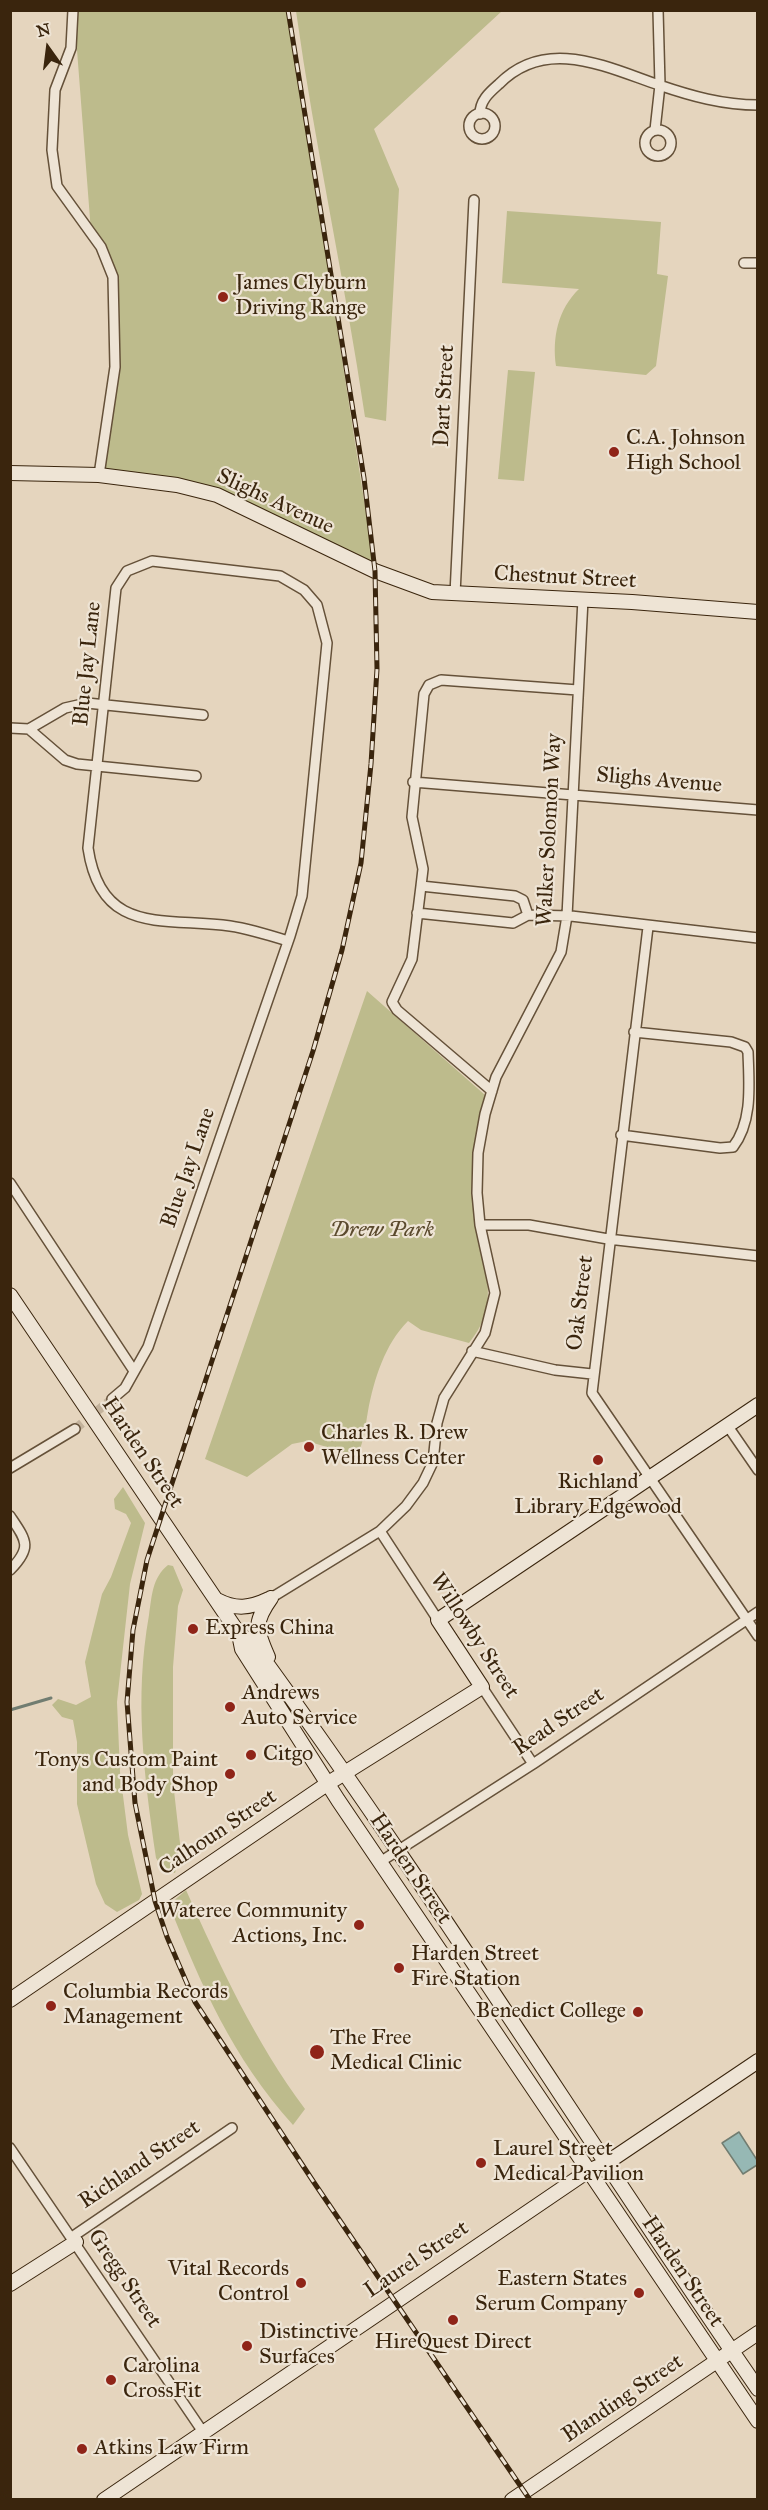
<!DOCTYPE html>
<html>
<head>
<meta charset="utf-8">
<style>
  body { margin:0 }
  #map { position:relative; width:768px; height:2510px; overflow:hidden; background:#e5d5be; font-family:"IM FELL Great Primer",serif }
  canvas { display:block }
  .frame { position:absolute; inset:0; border:12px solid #3a250d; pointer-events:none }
  .north { position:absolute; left:18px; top:18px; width:60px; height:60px; -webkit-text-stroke:4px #eee4d5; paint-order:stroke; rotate:346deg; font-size:16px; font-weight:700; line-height:24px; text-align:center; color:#3a250d }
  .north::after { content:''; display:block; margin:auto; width:21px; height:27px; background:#3a250d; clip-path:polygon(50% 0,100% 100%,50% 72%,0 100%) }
</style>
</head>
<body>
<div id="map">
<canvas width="768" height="2510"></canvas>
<div class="frame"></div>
<div class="north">N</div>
</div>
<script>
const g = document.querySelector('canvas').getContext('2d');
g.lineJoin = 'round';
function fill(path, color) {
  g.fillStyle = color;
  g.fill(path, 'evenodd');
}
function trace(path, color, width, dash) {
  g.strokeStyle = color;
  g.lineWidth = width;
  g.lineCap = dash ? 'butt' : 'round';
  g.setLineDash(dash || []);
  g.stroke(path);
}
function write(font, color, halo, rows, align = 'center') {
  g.font = font + ' "IM FELL Great Primer",serif';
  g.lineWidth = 4.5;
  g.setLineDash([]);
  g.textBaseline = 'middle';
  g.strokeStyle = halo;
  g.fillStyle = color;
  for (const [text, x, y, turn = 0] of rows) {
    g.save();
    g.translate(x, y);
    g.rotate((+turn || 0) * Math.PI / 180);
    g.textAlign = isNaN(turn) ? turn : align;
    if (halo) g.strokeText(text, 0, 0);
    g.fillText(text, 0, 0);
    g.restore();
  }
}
fill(new Path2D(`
  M74,11H288L375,571L213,494L99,475L115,367L113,277L91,232Z
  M296,11H502L374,129L399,189L386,421L365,417C345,281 315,147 296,11Z
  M507,211L661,222L657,274L668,276L656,366L646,375L556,366C552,338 558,309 579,289L502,283Z
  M508,370L535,372L524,481L498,479Z
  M367,991L485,1095C475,1131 470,1169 473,1206C477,1256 507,1298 469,1343L421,1330L408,1321C385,1344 374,1379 368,1411C365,1427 365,1442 356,1456L307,1441L292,1444L247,1477L205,1459Z
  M123,1487L145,1523L130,1584L117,1702L120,1772L128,1835L142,1894L139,1900L117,1912L105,1904L96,1884L77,1804V1742L73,1720L62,1717L52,1705L58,1699L76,1705L91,1697L85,1662L102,1594L111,1577L131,1523L126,1514L115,1509L114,1499Z
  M168,1565L173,1566L183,1590L178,1606L173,1667V1782L181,1852L175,1873L164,1870L156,1858C144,1774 134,1700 149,1615C152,1596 152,1578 168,1565Z
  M186,1890C220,1966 255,2042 305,2109L293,2125C231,2055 203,1989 169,1905Z`), '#bdbb8c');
const water = new Path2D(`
  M739,2132L757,2160V2165L743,2174L722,2143Z`);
fill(water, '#96b8b4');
trace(water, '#717d71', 1.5);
trace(new Path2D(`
  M10,1710L51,1698`), '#717d71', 3);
trace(new Path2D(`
  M75,1429L112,1399`), '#c3b29b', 9, [9, 4.5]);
const street = new Path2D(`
  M73,10L71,48L55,90L52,150L57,186L101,247L113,277L115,367L99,475
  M469 126a13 13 0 1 1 26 0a13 13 0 1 1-26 0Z
  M480,114C480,100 490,92 499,84C546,36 606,67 659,85C691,96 723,105 758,105
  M645 143a13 13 0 1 1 26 0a13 13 0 1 1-26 0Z
  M655,130L660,85L658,10
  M744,263H758
  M455,594L474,200
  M10,728L29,729L65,708L87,703L203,715
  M29,729L65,760L77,764L196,776
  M413,782L758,810
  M421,886L515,896L523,900L528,915
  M417,913L513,923L528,915L571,916L758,938
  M648,927L592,1393L758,1636
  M492,1091L397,1010L392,1002L412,959L421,886L423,869L412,817L424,694L429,685L441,680L578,690
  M621,1135L720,1148L733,1147C753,1121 749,1084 748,1052L745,1047L731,1042L634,1032
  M10,1183L134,1371
  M480,1225H529L608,1239L758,1256
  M472,1351L555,1370L592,1374
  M112,1399L125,1388L148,1347L290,936L302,896L327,643L317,605L304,590L280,576L152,561L127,571L116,588L88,848C101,936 163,917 230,926C250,929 269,935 288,941
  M727,1425L758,1470
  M10,1468L75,1429
  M10,1516C26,1540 33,1547 10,1570
  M380,1531L438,1620
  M271,1598L380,1531L406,1506L423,1483L433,1462L437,1423L444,1398L485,1333L495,1293L480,1225L477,1193L478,1153L485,1114L496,1077L561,952L567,916L583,599
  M482,1687L533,1764
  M380,1862L533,1764L758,1612
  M10,2148L203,2432
  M72,2237L232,2128`);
const secondary = new Path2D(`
  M10,473L99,475L177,485L217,495L375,571L432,592L632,602L758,612
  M10,1295L239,1634L242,1649L338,1800L758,2421
  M217,1600C236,1610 250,1608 269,1599
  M239,1634L251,1642C429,1885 587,2141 758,2389
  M268,1657C256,1630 253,1623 271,1598
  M10,2000L327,1784L482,1687L438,1620L758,1405
  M10,2284L76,2242
  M104,2500L588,2171L605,2164L758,2061
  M512,2500L758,2333`);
trace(street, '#655139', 12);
trace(secondary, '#3a250d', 16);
trace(street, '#eee4d5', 9);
trace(secondary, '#eee4d5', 14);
const rail = new Path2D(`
  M288,10L364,478L375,571L377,669L371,764L361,863L342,950L313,1051L147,1560L133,1630L127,1702L135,1803L155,1901L167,1937L195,2002L315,2184L530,2500`);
trace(rail, '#3a250d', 5);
trace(rail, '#eee4d5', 3, [9]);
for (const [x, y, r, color] of [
  [223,297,6,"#8f2418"],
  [614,452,6,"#8f2418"],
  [309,1447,6,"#8f2418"],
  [598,1460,6,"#8f2418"],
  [193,1629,6,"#8f2418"],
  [230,1707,6,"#8f2418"],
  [251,1755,6,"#8f2418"],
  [230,1774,6,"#8f2418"],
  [359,1925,6,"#8f2418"],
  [399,1968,6,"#8f2418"],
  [51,2006,6,"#8f2418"],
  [638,2012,6,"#8f2418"],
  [317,2052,8,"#8f2418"],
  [481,2163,6,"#8f2418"],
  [301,2283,6,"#8f2418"],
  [639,2293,6,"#8f2418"],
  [453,2320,6,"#8f2418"],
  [247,2346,6,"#8f2418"],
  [111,2380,6,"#8f2418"],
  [82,2449,6,"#8f2418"]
]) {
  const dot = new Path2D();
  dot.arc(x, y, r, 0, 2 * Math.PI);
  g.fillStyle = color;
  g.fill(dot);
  trace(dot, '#eee4d5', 2);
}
write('22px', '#3a250d', '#eee4d5', [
  ["James Clyburn",235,284],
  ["Driving Range",235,309],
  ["C.A. Johnson",626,439],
  ["High School",626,464],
  ["Charles R. Drew",321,1434],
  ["Wellness Center",321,1459],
  ["Richland",598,1483,"center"],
  ["Library Edgewood",598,1508,"center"],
  ["Express China",205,1629],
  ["Andrews",242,1694],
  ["Auto Service",242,1719],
  ["Citgo",263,1755],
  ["Tonys Custom Paint",218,1761,"right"],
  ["and Body Shop",218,1786,"right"],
  ["Wateree Community",347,1912,"right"],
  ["Actions, Inc.",347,1937,"right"],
  ["Harden Street",411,1955],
  ["Fire Station",411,1980],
  ["Columbia Records",63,1993],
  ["Management",63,2018],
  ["Benedict College",626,2012,"right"],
  ["The Free",330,2039],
  ["Medical Clinic",330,2064],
  ["Laurel Street",493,2150],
  ["Medical Pavilion",493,2175],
  ["Vital Records",289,2270,"right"],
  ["Control",289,2295,"right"],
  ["Eastern States",627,2280,"right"],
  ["Serum Company",627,2305,"right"],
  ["Distinctive",259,2333],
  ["Surfaces",259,2358],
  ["HireQuest Direct",453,2343,"center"],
  ["Carolina",123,2367],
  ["CrossFit",123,2392],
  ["Atkins Law Firm",94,2449]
], 'left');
write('22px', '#3a250d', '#eee4d5', [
  ["Dart Street",445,396,-87],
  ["Slighs Avenue",275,502,25],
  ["Chestnut Street",565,578,3],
  ["Blue Jay Lane",88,664,-84],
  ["Slighs Avenue",659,781,5],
  ["Walker Solomon Way",550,830,-87],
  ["Blue Jay Lane",189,1168,-71],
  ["Oak Street",581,1303,-83],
  ["Harden Street",142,1453,56],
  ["Willowby Street",474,1636,57],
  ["Read Street",559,1722,-34],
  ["Calhoun Street",218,1833,-34],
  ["Harden Street",410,1869,56],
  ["Richland Street",140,2165,-34],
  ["Laurel Street",417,2260,-34],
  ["Harden Street",682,2272,56],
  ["Gregg Street",124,2279,56],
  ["Blanding Street",623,2399,-34]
]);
write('italic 22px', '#5b4a2d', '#eee4d5', [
  ["Drew Park",382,1231]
]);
</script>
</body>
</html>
